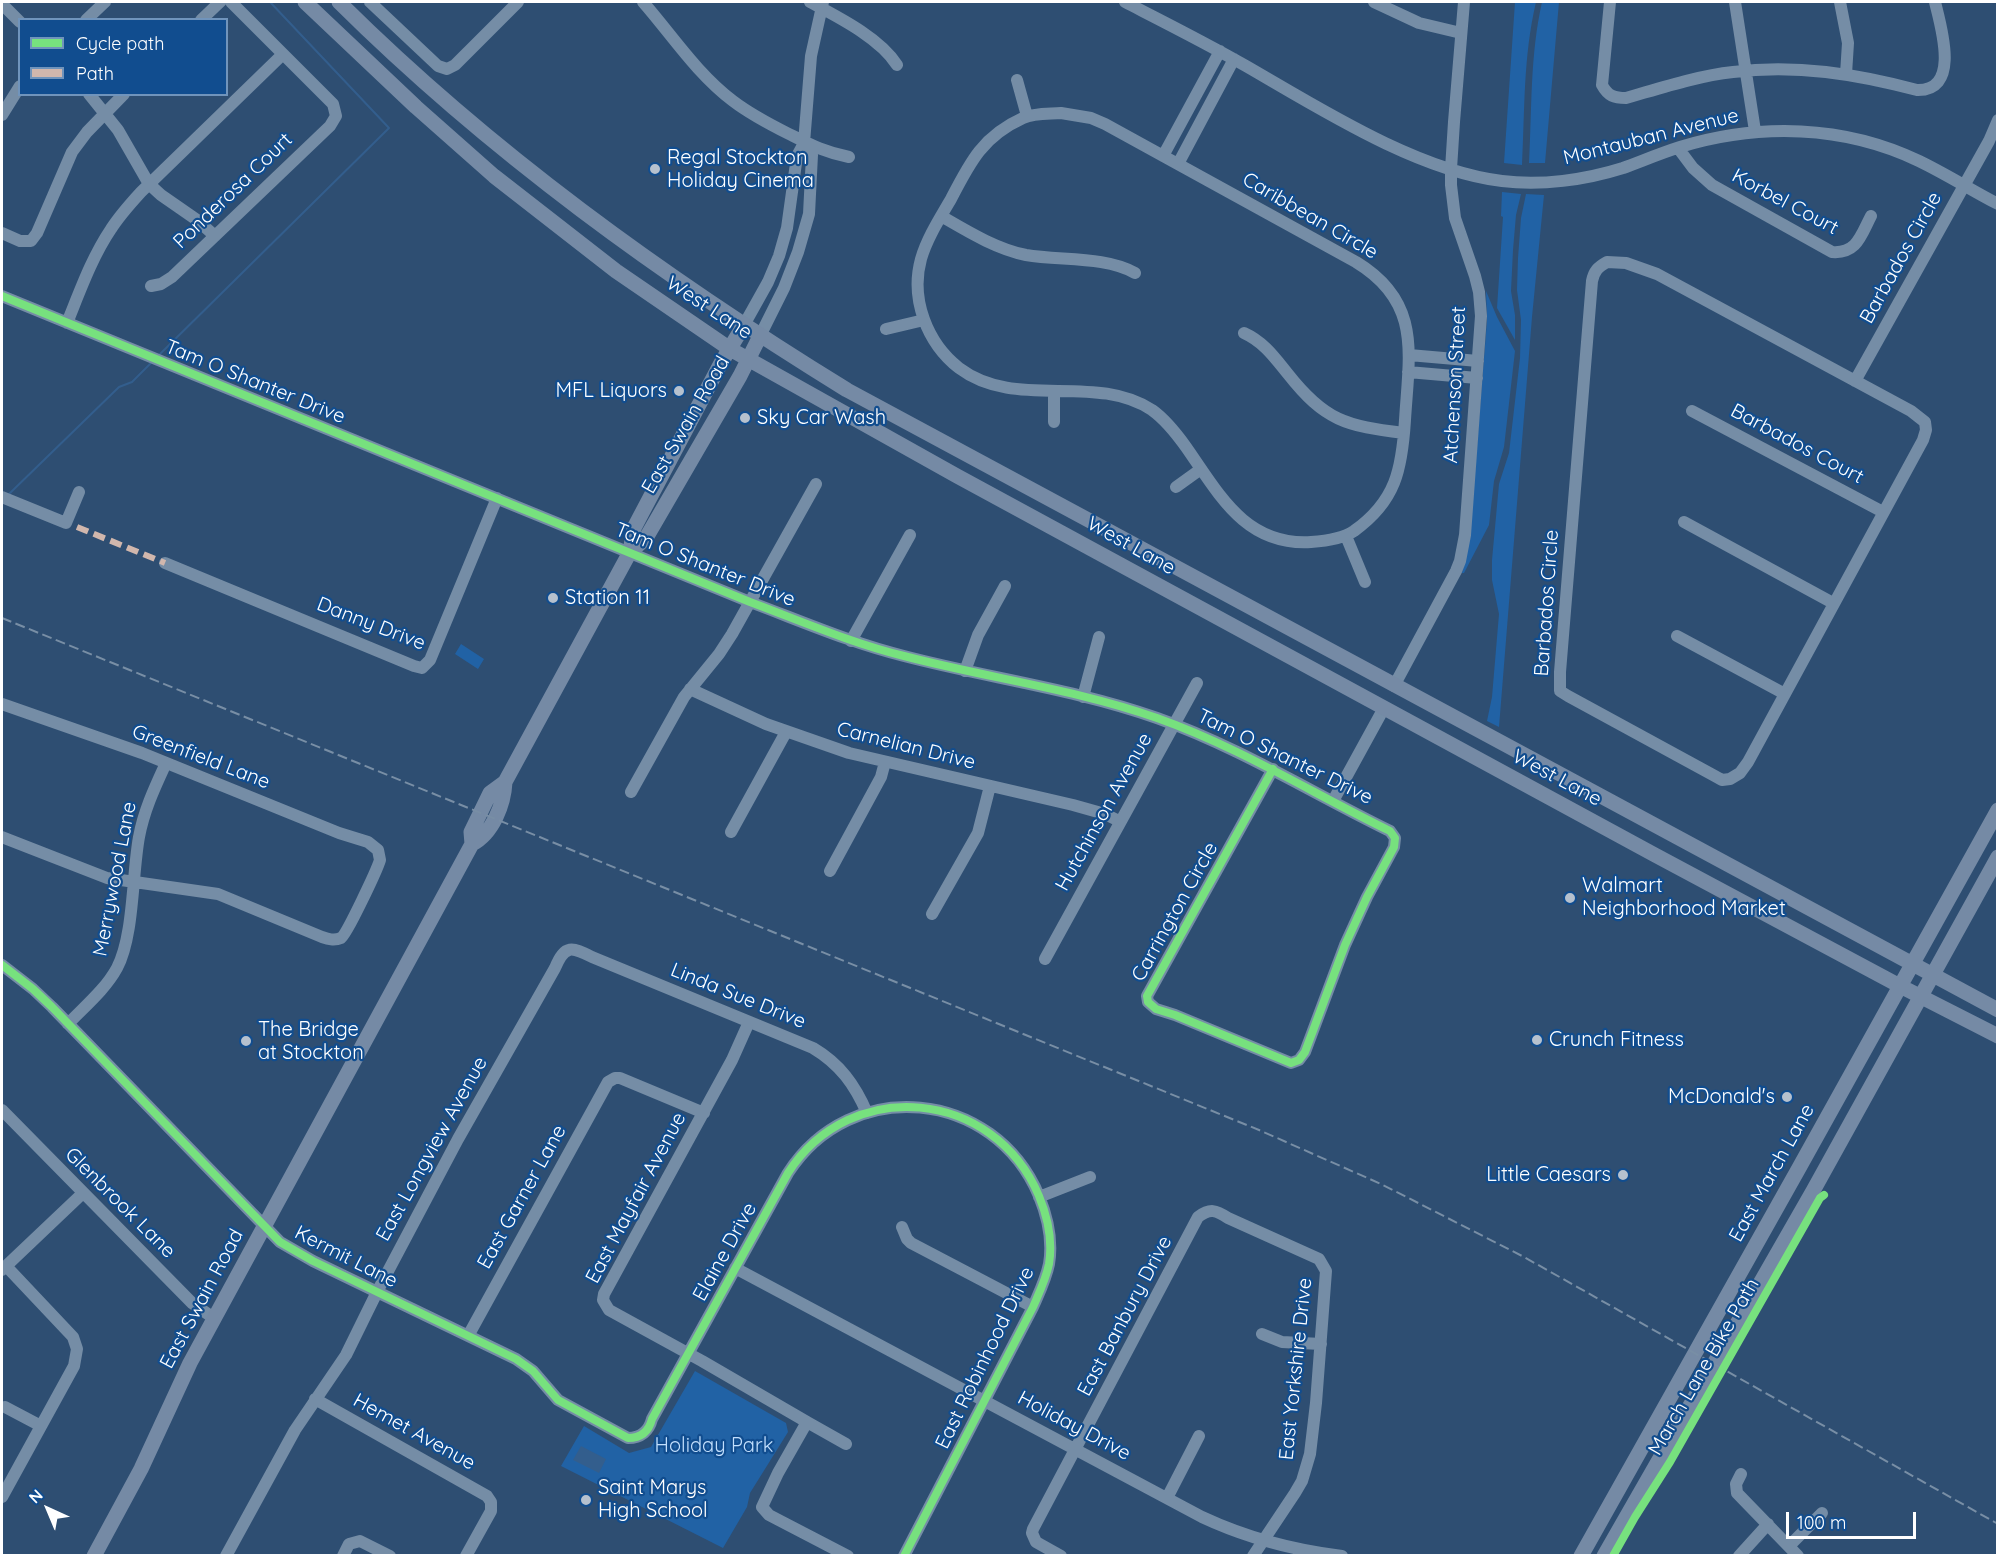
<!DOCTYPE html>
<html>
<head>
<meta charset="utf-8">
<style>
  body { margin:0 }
  #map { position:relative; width:1999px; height:1557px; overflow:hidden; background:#2e4e72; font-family:Quicksand,sans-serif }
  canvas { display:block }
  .frame { position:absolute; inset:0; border:3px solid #fff; pointer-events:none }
  .legend { position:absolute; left:18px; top:18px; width:210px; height:78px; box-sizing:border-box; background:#114d8f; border:2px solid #7094bc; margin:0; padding:8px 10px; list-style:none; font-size:18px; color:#fff }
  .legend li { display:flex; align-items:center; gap:12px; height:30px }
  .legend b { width:30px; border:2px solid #7094bc }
  .north { position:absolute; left:18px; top:1479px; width:60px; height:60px; -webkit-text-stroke:4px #114d8f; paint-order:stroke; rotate:316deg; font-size:16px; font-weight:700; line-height:24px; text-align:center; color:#fff }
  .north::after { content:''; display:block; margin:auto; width:21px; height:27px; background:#fff; clip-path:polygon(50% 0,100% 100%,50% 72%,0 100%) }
  .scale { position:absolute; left:1786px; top:1512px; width:130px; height:27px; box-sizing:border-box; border:3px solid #fff; border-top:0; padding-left:8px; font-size:18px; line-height:21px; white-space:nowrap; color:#fff; -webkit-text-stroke:4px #114d8f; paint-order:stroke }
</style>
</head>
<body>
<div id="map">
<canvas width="1999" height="1557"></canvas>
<div class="frame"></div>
<ul class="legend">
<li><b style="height:8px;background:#77e17e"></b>Cycle path</li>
<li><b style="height:8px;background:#d1b7ad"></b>Path</li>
</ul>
<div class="north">N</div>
<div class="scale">100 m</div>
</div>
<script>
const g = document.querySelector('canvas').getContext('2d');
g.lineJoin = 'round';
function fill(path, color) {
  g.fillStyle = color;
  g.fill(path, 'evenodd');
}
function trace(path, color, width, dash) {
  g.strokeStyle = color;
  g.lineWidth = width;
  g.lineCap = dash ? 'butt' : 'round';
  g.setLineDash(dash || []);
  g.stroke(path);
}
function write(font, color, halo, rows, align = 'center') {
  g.font = font + ' Quicksand,sans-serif';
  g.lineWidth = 4.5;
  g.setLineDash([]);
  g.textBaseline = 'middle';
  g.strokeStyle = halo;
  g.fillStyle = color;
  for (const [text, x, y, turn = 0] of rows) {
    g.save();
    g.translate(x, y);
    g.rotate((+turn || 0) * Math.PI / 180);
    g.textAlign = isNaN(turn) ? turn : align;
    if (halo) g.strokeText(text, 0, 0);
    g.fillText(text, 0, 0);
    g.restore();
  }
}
fill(new Path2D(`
  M1515,2H1536C1523,58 1525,108 1522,165L1504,163Z
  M1542,2H1559L1545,163H1529C1532,108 1530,55 1542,2Z
  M1502,192L1521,194L1516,215L1513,250L1511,291L1515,315V340L1497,308L1503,217L1501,216Z
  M1526,194L1544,195L1532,317L1499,727L1487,721L1492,697L1499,614L1492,580V560L1499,484L1509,453L1520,358L1521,320L1517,290L1518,258L1521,218Z
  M1486,291L1497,317L1515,351L1504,447L1494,481L1489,525L1464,573H1462L1470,532L1487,321Z
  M461,644L484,659L478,669L455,654Z
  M695,1371L786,1423L788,1432L750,1493L747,1507L723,1548L561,1466L584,1426L629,1453L651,1447Z`), '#2162a5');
fill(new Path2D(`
  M581,1446L606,1459L599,1473L573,1460Z`), '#335e8d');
trace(new Path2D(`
  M159,355L389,128L270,2
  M8,495L119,387L132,382L151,363`), '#335e8d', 2);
trace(new Path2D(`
  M370,2L438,66L447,69L455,65L518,2
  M643,2C672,35 697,74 733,101C750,114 769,124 789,134C811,145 824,152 849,157
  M810,2C838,17 880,38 897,65
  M1125,2C1166,23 1206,43 1246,66C1319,108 1417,171 1502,181C1541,186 1585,180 1623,168C1642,161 1661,153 1680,147C1759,123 1844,125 1919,161C1946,174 1971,190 1998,204
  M1374,2L1419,23L1461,33
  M1610,2L1602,85C1608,96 1614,98 1626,98C1661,88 1697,76 1733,72C1796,64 1856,74 1917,90C1961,91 1941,27 1935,2
  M1735,2L1755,131
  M1840,2L1848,43L1846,74
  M2,4L20,22
  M86,20L105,2
  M201,20L220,2
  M1017,80L1027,116
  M89,94L118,130L149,184L161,195L197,220L215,236
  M1061,113L1091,118L1105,124L1356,262C1422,302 1409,354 1405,420C1402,469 1396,501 1354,531C1342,539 1325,541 1311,542C1245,546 1219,494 1186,447C1176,433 1166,420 1152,410C1094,372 1016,411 959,368C927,343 910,299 921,259C927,238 940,218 951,199C970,162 983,136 1023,118C1034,113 1049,114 1061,113Z
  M2,115L20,86
  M1678,148L1693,168L1712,185L1832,252C1857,254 1861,235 1871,216
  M1163,156L1220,51
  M1178,164L1234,59
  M941,216C967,231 996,249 1026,255C1060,261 1105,256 1135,273
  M2,233L20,241H31L37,233L72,152L87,132L124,94
  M1607,262L1626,263L1657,274L1911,411L1925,422L1926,430L1923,440L1748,762L1740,773L1730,779L1722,780L1713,775L1568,696L1560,691V672L1592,281C1594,271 1598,267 1607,262Z
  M151,286L161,284L172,277L330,126L336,116L333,104L231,2
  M2,296L750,602C801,621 851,643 904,656C988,678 1075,689 1157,718C1239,747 1312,793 1390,831L1395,838L1394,847L1367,897L1345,945L1305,1052L1299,1060L1291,1063L1175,1015L1156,1009L1148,1002L1147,996L1273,769
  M67,323C80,291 92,257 111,229C120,215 130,204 141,192L282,55
  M744,325L768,282L779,256L787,228L797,156L804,143L811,56L823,2
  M886,329L924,320
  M1244,333C1264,342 1275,358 1288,374C1325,421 1346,426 1404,433
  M760,336L784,288L798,252L809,214L812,155L804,143
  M1409,355L1478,361
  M1408,372L1477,378
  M1855,381L1989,141L1998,120
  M1054,391V422
  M1692,411L1883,512
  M1176,487L1201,469
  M2,497L66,523L79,492
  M1684,522L1833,603
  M1346,536L1365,582
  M165,563L414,666L422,668L430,660L497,498
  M1677,636L1785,694
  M851,641L910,535
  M965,671L978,635L1005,586
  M1394,686L1456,571L1460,561L1465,535L1481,316L1479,292L1475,276L1455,218L1451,185V169L1454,122L1464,2
  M690,689L766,724L849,753L1073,805L1105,814L1119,821
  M1083,697L1099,637
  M2,704L142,753L339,833L368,842L378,850L380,860C377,870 347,934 341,938C334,941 328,939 322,937L218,894L107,878L2,837
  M631,792L684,697L719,654L732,634L816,484
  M1333,801L1384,708
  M731,832L786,732
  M830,871L881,777L885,762
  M932,914L978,833L990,786
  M1045,959L1197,683
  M2,965L33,989L52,1007L280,1242L313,1261L516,1359L533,1371L558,1400L628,1438C641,1438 649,1431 652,1419L788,1173C851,1075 994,1089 1039,1196C1048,1218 1053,1240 1049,1264C1046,1279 1039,1293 1033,1307L904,1556
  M749,1022L732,1060L604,1294L603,1300L609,1310L702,1361L807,1422L778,1473L762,1507L769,1515L848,1556
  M68,1024C84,1007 105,990 117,968C134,936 132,875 139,837C144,810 155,787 166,763
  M2,1110L192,1303L215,1319
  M1039,1197L1090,1177
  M902,1227L907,1239L911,1243L1033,1307
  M735,1268L1202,1517C1247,1538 1292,1550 1342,1556
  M2,1270L83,1193
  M1262,1334L1282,1342L1321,1344
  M468,1336L608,1082L615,1078H620L704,1113
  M315,1399L487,1496L491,1502V1511L466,1556
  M5,1407L41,1426
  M807,1422L846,1444
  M1741,1474L1736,1484L1737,1493L1798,1556
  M2,1497L74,1366L77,1349L73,1337L6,1266
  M1167,1498L1199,1436
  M1789,1546L1822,1513
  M226,1556L295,1430L346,1355L377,1292L458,1139L555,968C565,944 572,947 592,957L813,1048C840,1064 855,1085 867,1113
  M343,1556L349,1544L360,1541L390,1556
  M1061,1556L1036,1542L1032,1533L1033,1529L1198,1217C1210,1208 1216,1210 1228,1218L1319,1259L1326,1271L1316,1403L1310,1454L1302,1481L1295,1493L1253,1556
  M1739,1556L1768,1524`), '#758da6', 12);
trace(new Path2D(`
  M305,2L416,107L494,176L616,271L730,349L957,476L1655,855L1900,986L1998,1036
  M339,2C490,152 665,278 847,390L1998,1010
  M630,552L646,538L740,376L760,336
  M472,844C493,833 504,804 505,782
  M94,1556L141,1469L190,1363L472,844L471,832L490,793L505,782L630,552L634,528L721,363L744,325
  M1581,1556L1799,1168L1998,810
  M1604,1556L1813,1191L1998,857`), '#758aa5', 15);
trace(new Path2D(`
  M2,618L1259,1130L1381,1184L1524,1257L1998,1524`), '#788ea5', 2, [10, 4.5]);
trace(new Path2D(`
  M77,527L165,563`), '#d1b7ad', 6, [12, 6]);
trace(new Path2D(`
  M2,296L750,602C801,621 851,643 904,656C988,678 1075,689 1157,718C1239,747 1312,793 1390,831L1395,838L1394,847L1367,897L1345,945L1305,1052L1299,1060L1291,1063L1175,1015L1156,1009L1148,1002L1147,996L1273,769
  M2,965L33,989L52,1007L280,1242L313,1261L516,1359L533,1371L558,1400L628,1438C641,1438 649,1431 652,1419L788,1173C851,1075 994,1089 1039,1196C1048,1218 1053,1240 1049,1264C1046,1279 1039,1293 1033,1307L904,1556
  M1613,1556L1635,1517L1670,1462L1820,1198L1824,1195`), '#77e17e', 8);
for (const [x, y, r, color] of [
  [655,169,6,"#b6c1ce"],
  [679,391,6,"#b6c1ce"],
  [745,418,6,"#b6c1ce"],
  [553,598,6,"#b6c1ce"],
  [1570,898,6,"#b6c1ce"],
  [1537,1040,6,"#b6c1ce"],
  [246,1041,6,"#b6c1ce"],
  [1787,1097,6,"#b6c1ce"],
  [1623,1175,6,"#b6c1ce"],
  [586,1500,6,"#b6c1ce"]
]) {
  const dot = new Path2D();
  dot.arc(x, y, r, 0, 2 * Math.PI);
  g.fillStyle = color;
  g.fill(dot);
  trace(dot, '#114d8f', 2);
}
write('20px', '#fff', '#114d8f', [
  ["Montauban Avenue",1651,137,-14],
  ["Ponderosa Court",233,191,-44],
  ["Korbel Court",1785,202,28],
  ["Caribbean Circle",1310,216,30],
  ["Barbados Circle",1901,258,-61],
  ["West Lane",709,308,33],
  ["Tam O Shanter Drive",255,382,22],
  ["Atchenson Street",1455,385,-87],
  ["East Swain Road",686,425,-60],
  ["Barbados Court",1797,444,28],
  ["West Lane",1131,546,29],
  ["Tam O Shanter Drive",705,565,22],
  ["Barbados Circle",1547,603,-86],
  ["Danny Drive",371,624,21],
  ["Carnelian Drive",906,746,14],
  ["Greenfield Lane",201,757,21],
  ["Tam O Shanter Drive",1285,757,26],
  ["West Lane",1557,778,28],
  ["Hutchinson Avenue",1104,812,-61],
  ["Merrywood Lane",115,879,-79],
  ["Carrington Circle",1175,912,-61],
  ["Linda Sue Drive",738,996,22],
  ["East Longview Avenue",432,1149,-61],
  ["East March Lane",1772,1173,-61],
  ["East Garner Lane",522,1197,-61],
  ["East Mayfair Avenue",636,1198,-62],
  ["Glenbrook Lane",120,1203,45],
  ["Elaine Drive",725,1252,-61],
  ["Kermit Lane",346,1257,27],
  ["East Swain Road",202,1299,-62],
  ["East Banbury Drive",1125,1316,-62],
  ["East Robinhood Drive",985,1358,-64],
  ["March Lane Bike Path",1704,1367,-60],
  ["East Yorkshire Drive",1296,1369,-84],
  ["Holiday Drive",1074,1426,28],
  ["Hemet Avenue",414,1432,29]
]);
write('20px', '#fff', '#114d8f', [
  ["Regal Stockton",667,158],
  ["Holiday Cinema",667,181],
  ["MFL Liquors",667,391,"right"],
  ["Sky Car Wash",757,418],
  ["Station 11",565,598],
  ["Walmart",1582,886],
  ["Neighborhood Market",1582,909],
  ["The Bridge",258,1030],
  ["at Stockton",258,1053],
  ["Crunch Fitness",1549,1040],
  ["McDonald's",1775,1097,"right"],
  ["Little Caesars",1611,1175,"right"],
  ["Saint Marys",598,1488],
  ["High School",598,1511]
], 'left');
write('20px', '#c2dffd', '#114d8f', [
  ["Holiday Park",714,1446]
]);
</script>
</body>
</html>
